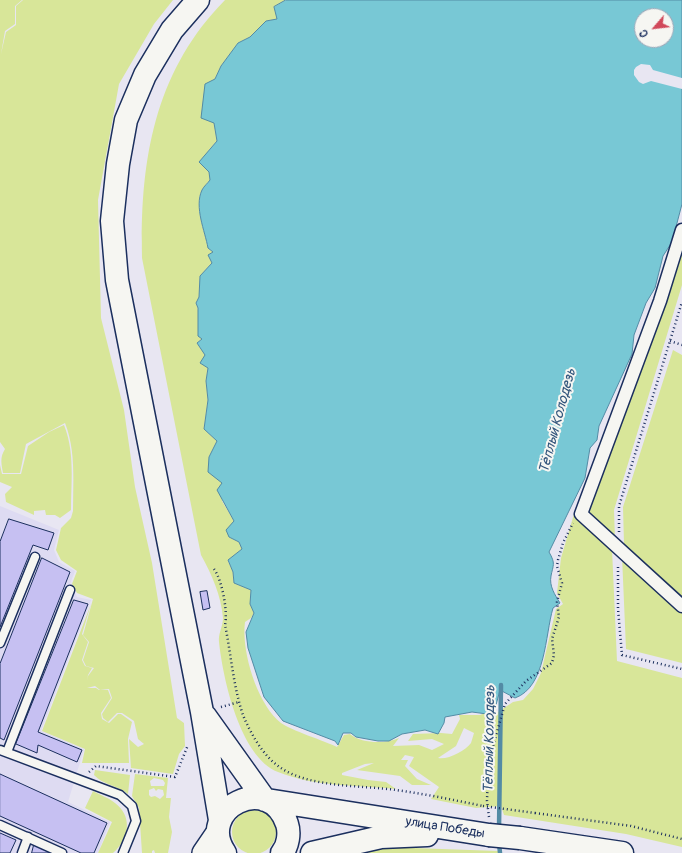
<!DOCTYPE html>
<html>
<head>
<meta charset="utf-8">
<style>
  body { margin:0 }
  #map { position:relative; width:682px; height:853px; overflow:hidden; background:#e8e6f2; font-family:Pangolin,sans-serif }
  canvas { display:block }
  .north { position:absolute; left:634px; top:8px; width:40px; height:40px; box-sizing:border-box; background:#f6f6f2; border:1px solid #9ea6b7; border-radius:50%; rotate:242deg; font-size:11px; font-weight:700; line-height:16px; text-align:center; color:#1b2f5e }
  .north::after { content:''; display:block; margin:auto; width:14px; height:18px; background:#d1495b; clip-path:polygon(50% 0,100% 100%,50% 72%,0 100%) }
</style>
</head>
<body>
<div id="map">
<canvas width="682" height="853"></canvas>
<div class="north">С</div>
</div>
<script>
const g = document.querySelector('canvas').getContext('2d');
g.lineJoin = 'round';
function fill(path, color) {
  g.fillStyle = color;
  g.fill(path, 'evenodd');
}
function trace(path, color, width, dash) {
  g.strokeStyle = color;
  g.lineWidth = width;
  g.lineCap = dash ? 'butt' : 'round';
  g.setLineDash(dash || []);
  g.stroke(path);
}
function write(font, color, halo, rows, align = 'center') {
  g.font = font + ' Pangolin,sans-serif';
  g.lineWidth = 4;
  g.setLineDash([]);
  g.textBaseline = 'middle';
  g.strokeStyle = halo;
  g.fillStyle = color;
  for (const [text, x, y, turn = 0] of rows) {
    g.save();
    g.translate(x, y);
    g.rotate((+turn || 0) * Math.PI / 180);
    g.textAlign = isNaN(turn) ? turn : align;
    if (halo) g.strokeText(text, 0, 0);
    g.fillText(text, 0, 0);
    g.restore();
  }
}
fill(new Path2D(`
  M0,506L59,530L54,550L59,562L75,571L70,584L77,597L91,600L41,731L84,749L68,802L110,822L98,853H0Z`), '#dedbf2');
fill(new Path2D(`
  M0,0H22L15,6V24L5,31L1,54L6,32L16,25V6L23,0H173L154,24L119,84L98,200L101,318L124,410L135,487L152,563L177,718L184,723L185,746L179,754L173,774L131,768L129,739L138,747L144,744L138,739L134,721L122,713H117L108,722L103,718L102,714L112,698L109,689L100,690L95,686L87,688H96L99,690H108L111,698L101,713L102,719L109,723L118,714H121L132,722L128,739L129,763H82L85,749L42,731L91,604L82,634L88,642L82,660L85,666L92,668L88,675L87,681L88,676L94,668L86,666L83,660L89,642L83,635L93,599L77,593L72,584L77,571L61,560L56,550L61,528L71,518L73,511C73,481 76,451 65,423L26,444L20,473H3C1,463 0,457 5,449L0,442Z
  M225,0H286L274,7L278,19L266,21L250,37L238,43L221,66L215,79L214,122L217,141L208,151L210,180C208,183 204,186 202,190C194,207 205,231 208,248L213,252L212,263L200,276L199,297L196,303C199,308 200,331 202,339L197,343L205,355L208,368L206,381L208,400L204,429L217,441L209,457L223,483L222,501L234,521L229,537L239,542L242,549L228,561L233,572L234,583L251,590L250,604L254,613L251,618L245,622C241,651 257,704 281,723C290,730 325,741 337,747L344,735L350,734C362,744 386,744 399,738L393,746L419,745L432,750L444,744L432,739L408,741L413,734L441,733L452,734L460,719L459,715H480L490,711L495,714L513,702L523,700L533,689L541,673L556,609L563,604L557,593L561,558L574,514L612,549L617,661L682,678V847L626,834L504,815L501,806L476,808L431,799L439,787L409,766L414,757L405,755L401,760H408L405,766L417,779L431,785H412L400,776L357,770L374,763L365,764L342,773V775L368,780L386,782L396,789C358,785 314,787 278,772C240,757 223,679 219,642C218,634 223,626 223,618C221,595 212,575 201,555L142,258C140,161 154,72 225,0ZM464,728L474,733C473,736 472,740 471,743C465,751 448,760 438,758L456,746Z
  M682,245V285L614,510L615,540L585,512L658,325Z
  M673,350L682,355V599L624,544L623,507Z
  M64,425C75,452 71,482 71,510L60,518L55,515H46L45,510L34,511V515L6,502L5,494L12,487L0,482V465L2,474H21L28,446L49,432Z
  M622,556L682,613V663L626,649Z
  M95,770L130,775L128,794C117,785 103,785 94,775Z
  M135,774L168,778L166,798H171L169,817L172,832L168,853H155L154,850L152,851V853H142L139,808L132,796ZM154,778L163,780L165,783L164,786H151L150,781ZM154,788L156,791L158,789L163,790L164,795L160,799L155,796L151,797L149,795V790Z
  M93,791C100,795 109,798 115,803C134,817 128,840 113,853H98L112,822L85,808Z
  M232 832a22 22 0 1 1 44 0a22 22 0 1 1-44 0Z
  M385,847L498,851V853H347Z`), '#d8e699');
const water = new Path2D(`
  M286,0H682V204L672,242L663,256L655,288L646,303L634,335L632,354L599,426L597,440L590,448L585,478L549,552C556,564 553,565 551,576C549,586 555,595 560,603L553,608C545,635 546,687 515,698L500,690L496,705L487,714L472,712L445,717L444,723L438,734L425,730L402,734L389,741H378L356,737L351,733H343L338,745L335,741L283,721L264,697L248,648L246,632L254,613L250,604L251,590L234,583L233,572L228,560L242,549L239,542L229,537L226,530L234,521L217,490L222,483L208,472L209,457L217,441L204,429L208,400L206,381L208,368L200,363L205,355L197,343L202,339L198,336V308L196,303L199,297L200,276L212,263L208,255L213,252L208,248C205,231 194,207 202,190C204,186 208,183 210,180L209,172L199,162L217,141L214,123L201,118L205,84L215,79L221,66L238,43L250,37L266,21L277,19L274,7ZM642,16H666V40H642Z`);
fill(water, '#78c8d5');
trace(water, '#538ba5', 1);
fill(new Path2D(`
  M641,64L650,65L653,70L682,78V89L651,81L643,84L639,82L634,75V70L636,67Z`), '#e8e6f2');
trace(new Path2D(`
  M499,829L501,685
  M499,843L500,853`), '#538ba5', 4.5);
const building = new Path2D(`
  M9,519L54,533L48,550L33,545L0,627V542Z
  M42,558L70,572L4,740L0,738V664Z
  M207,591L210,608L203,610L200,592Z
  M74,600L88,604L38,732L82,750L77,762L38,745L37,753L16,744Z
  M0,774L107,823L94,853H81L0,816Z
  M0,833L16,840L10,853H0Z
  M34,845L53,853H32Z`);
fill(building, '#c6c0f2');
trace(building, '#1b2f5e', 1);
const service = new Path2D(`
  M0,643L35,557
  M0,750L120,795L132,806L136,821L123,853
  M7,752L70,590
  M0,825L62,853
  M22,853L28,837`);
const pedestrian = new Path2D(`
  M682,230L660,301L581,514L682,606`);
const tertiary = new Path2D(`
  M203,853L218,831`);
const secondary = new Path2D(`
  M198,0L172,30L145,75L126,120L118,164L112,221L117,280L202,712L220,820
  M205,716L265,800
  M267,800L489,835
  M520,838L622,853
  M225,853C195,809 269,771 287,824C290,833 288,846 282,853
  M312,853L381,837L427,835`);
trace(service, '#1b2f5e', 11);
trace(pedestrian, '#1b2f5e', 15);
trace(tertiary, '#1b2f5e', 24);
trace(secondary, '#1b2f5e', 25);
trace(new Path2D(`
  M670,341L682,345
  M619,532V506L682,302
  M618,567V609L622,655L682,669
  M214,569C222,580 228,611 225,625C231,653 234,694 245,720C253,737 264,757 281,768C311,788 361,785 396,790C425,794 454,800 483,806
  M221,707L239,702
  M89,772L96,766L175,777L188,745
  M535,813L631,826L682,839
  M489,817L487,801L488,772L493,746L505,704L526,681L552,663L554,655L552,639L559,617L557,602L562,583L557,566L558,560L563,543L573,523`), '#1b2f5e', 2.5, [1, 3]);
trace(service, '#f6f6f2', 8);
trace(pedestrian, '#f6f6f2', 12);
trace(tertiary, '#f6f6f2', 21);
trace(secondary, '#f6f6f2', 22);
const secondaryBridge = new Path2D(`
  M489,835L520,838`);
trace(secondaryBridge, '#1b2f5e', 25, []);
trace(new Path2D(`
  M483,806L535,813`), '#1b2f5e', 2.5, [1, 3]);
trace(secondaryBridge, '#f6f6f2', 22);
write('13px', '#1b2f5e', '#f6f6f2', [
  ["улица Победы",445,828,9]
]);
write('italic 14px', '#32557c', '#f6f6f2', [
  ["Тёплый Колодезь",558,421,-75],
  ["Тёплый Колодезь",490,739,-89]
]);
</script>
</body>
</html>
